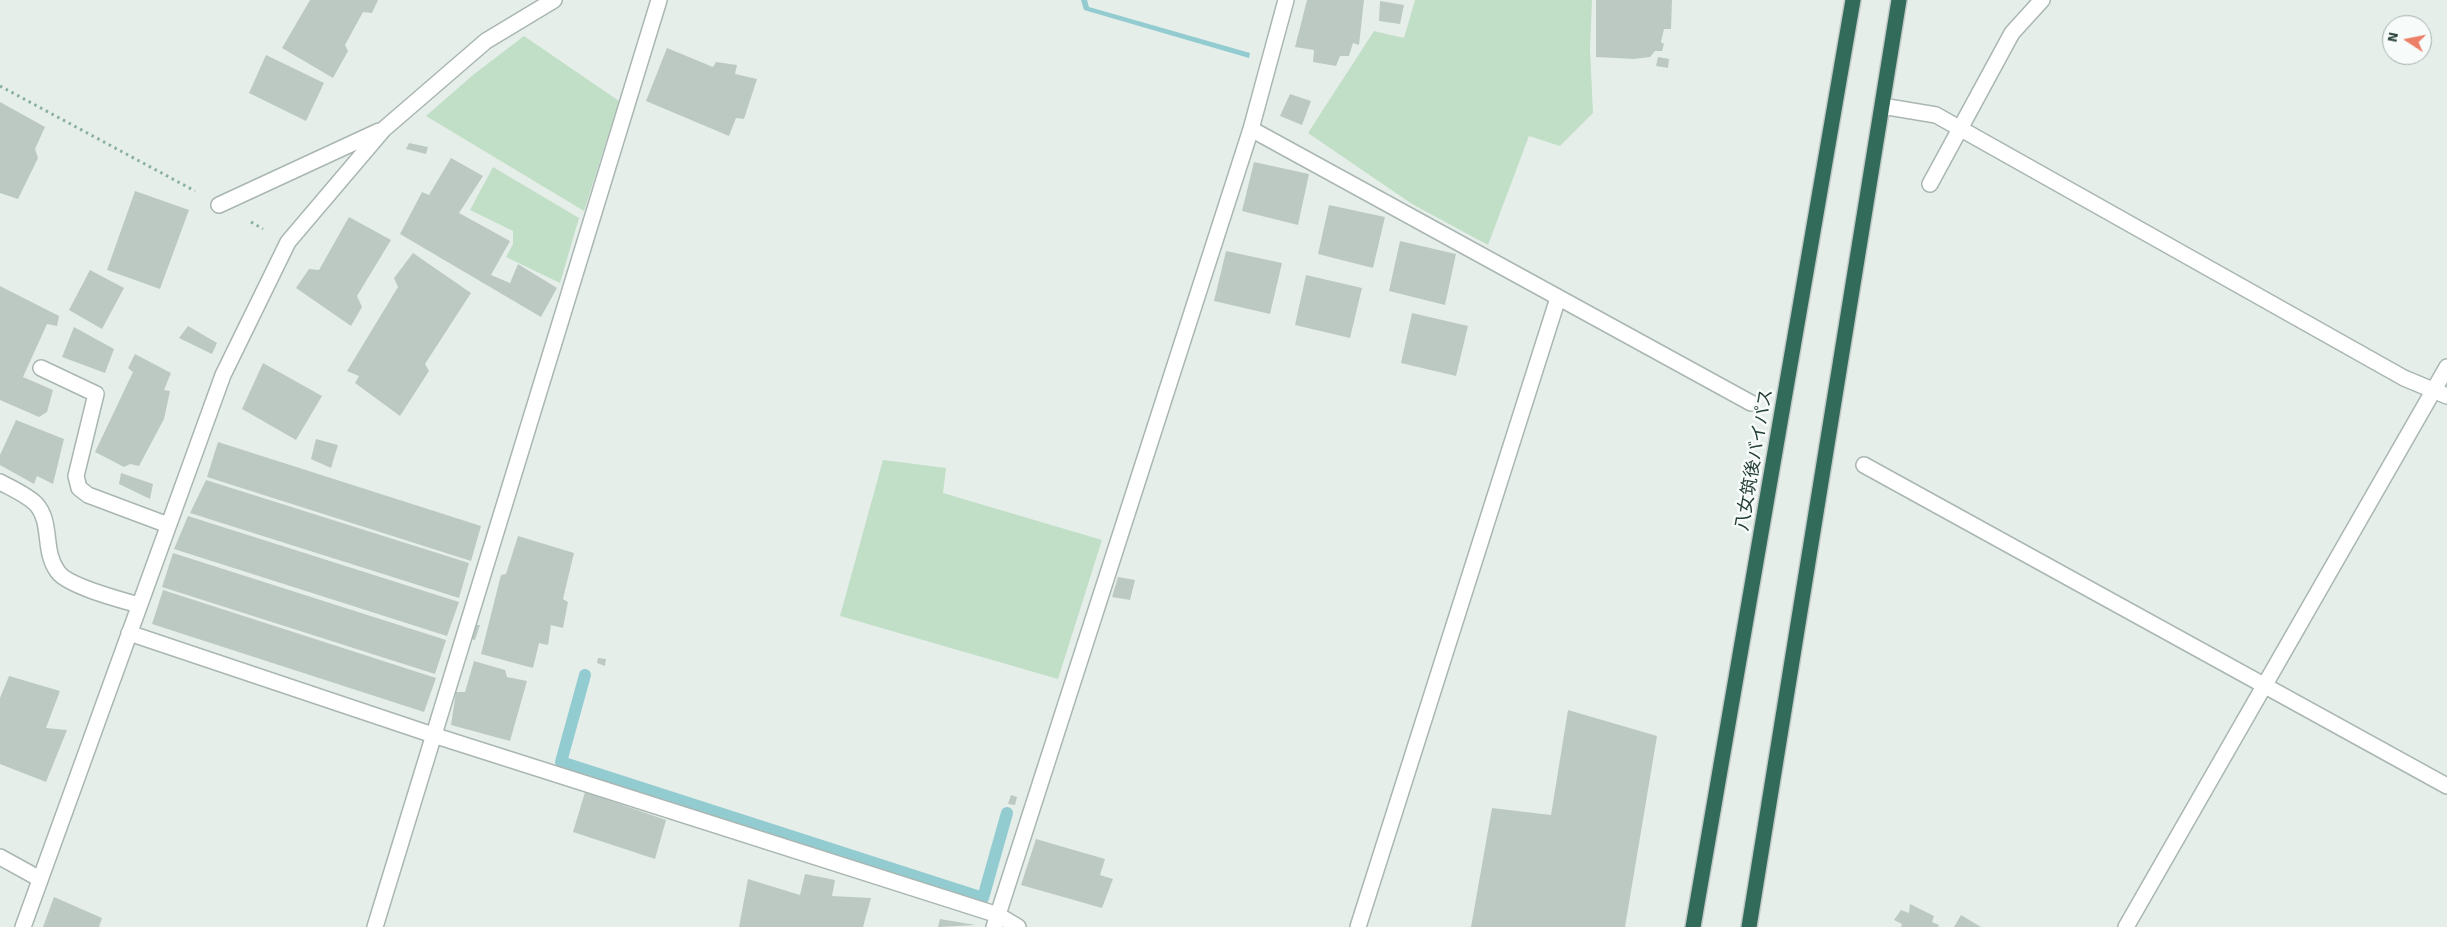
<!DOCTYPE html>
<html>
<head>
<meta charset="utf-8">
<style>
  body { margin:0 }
  #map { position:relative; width:2447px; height:927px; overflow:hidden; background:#e6eeea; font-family:Signika,sans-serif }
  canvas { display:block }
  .north { position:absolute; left:2382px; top:15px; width:50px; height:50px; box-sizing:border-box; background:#f7fbf9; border:1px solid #a3b0ab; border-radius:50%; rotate:281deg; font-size:14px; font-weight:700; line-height:20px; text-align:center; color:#264037 }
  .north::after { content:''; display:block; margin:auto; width:18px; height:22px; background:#eb7f68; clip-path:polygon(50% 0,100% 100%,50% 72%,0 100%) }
</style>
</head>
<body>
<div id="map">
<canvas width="2447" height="927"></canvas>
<div class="north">N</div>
</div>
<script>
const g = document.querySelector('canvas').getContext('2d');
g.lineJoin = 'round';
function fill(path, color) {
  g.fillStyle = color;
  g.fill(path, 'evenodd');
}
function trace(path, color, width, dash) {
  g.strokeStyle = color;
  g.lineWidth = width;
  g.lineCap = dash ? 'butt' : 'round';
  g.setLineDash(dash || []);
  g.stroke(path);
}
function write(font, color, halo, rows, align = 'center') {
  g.font = font + ' Signika,"Noto Sans JP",sans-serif';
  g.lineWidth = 5;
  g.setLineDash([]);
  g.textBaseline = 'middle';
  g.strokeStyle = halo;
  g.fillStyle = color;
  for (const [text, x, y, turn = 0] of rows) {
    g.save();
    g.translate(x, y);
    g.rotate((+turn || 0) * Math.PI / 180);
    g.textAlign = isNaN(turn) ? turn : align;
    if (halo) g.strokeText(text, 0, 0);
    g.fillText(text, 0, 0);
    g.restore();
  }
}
fill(new Path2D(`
  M1415,0H1592L1590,49L1593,113L1560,146L1529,136L1488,245L1412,204L1308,133L1374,31L1404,38Z
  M524,36L619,101L584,211L426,116L473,75Z
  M493,167L579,218L560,283L506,257L513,244V231L470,210Z
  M883,460L946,468L943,493L1102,540L1058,679L840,616Z`), '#c1dec7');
fill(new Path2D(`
  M1081,0H1087L1089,7L1250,53L1249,58L1084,10Z`), '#92cbd0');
trace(new Path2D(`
  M585,675L561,762L983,898L1007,813`), '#92cbd0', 12);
fill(new Path2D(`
  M310,0H378L372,13L363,12L345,45L348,51L333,78L282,48Z
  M1307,0H1364L1359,45L1353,43L1349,56H1340L1336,66L1313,62L1314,50L1295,47Z
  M1596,0H1672L1671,29H1664L1661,42L1664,44L1662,51H1655L1650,57L1634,59L1596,57Z
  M1380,1L1404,5L1400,24L1379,21Z
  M667,48L713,67L716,62L737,65L735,74L757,79L744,119L736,118L729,136L646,101Z
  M266,55L324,83L306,121L249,93Z
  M1658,57L1669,59L1668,68L1656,66Z
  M1290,94L1311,101L1302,125L1280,116Z
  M0,102L45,127L35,149L38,158L18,199L0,193Z
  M409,143L428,147L426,154L406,149Z
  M451,158L483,176L459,213L510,241L491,275L510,283L518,264L557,288L541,317L400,234L422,192L429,195Z
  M1254,162L1309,174L1298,225L1242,211Z
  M135,191L189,210L160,289L107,270Z
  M1329,205L1385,217L1373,268L1318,254Z
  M349,217L391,240L357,296L362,307L351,326L296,288L309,269L319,270Z
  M1400,241L1456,254L1445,305L1389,291Z
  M1226,251L1282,263L1270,314L1214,301Z
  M413,253L471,293L425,364L429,371L400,416L355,383L359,376L347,371L398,287L394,278Z
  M90,270L124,288L102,329L69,310Z
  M1306,275L1362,288L1350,338L1295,325Z
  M0,286L59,316L57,326L47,324L23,377L53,390L47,412L39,417L0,400Z
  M1412,313L1468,326L1456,376L1401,363Z
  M188,326L217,343L212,354L179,338Z
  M74,327L114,349L105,373L62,357Z
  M135,354L171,373L164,390L170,391L164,419L139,466L130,464L124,467L95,452L133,372L128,368Z
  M263,363L322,396L296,440L242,409Z
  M16,420L64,439L53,484L37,476L34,484L0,465V455Z
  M316,439L338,445L331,468L311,459Z
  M218,442L481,526L471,561L207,477Z
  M121,473L153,484L150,499L119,484Z
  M206,480L469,563L459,598L190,513Z
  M188,516L459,602L447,636L174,549Z
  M518,536L574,553L563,599L568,602L563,628L551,625L548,645L539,643L533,668L481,654L501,575L506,574Z
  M173,553L446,640L435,674L162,587Z
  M1118,577L1135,580L1130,600L1112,597Z
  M163,590L436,678L424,712L152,624Z
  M474,625H480L475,640L471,639Z
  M598,658L606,659L605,666L597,663Z
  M474,661L505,670L507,677L527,681L510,741L451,725L456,692H465Z
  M9,676L60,691L46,728L67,730L46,782L0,764V698Z
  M1568,710L1657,736L1625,927H1471L1492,808L1551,815Z
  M585,792L666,820L655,859L573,832Z
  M1011,795L1017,797L1015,805L1008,804Z
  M1036,839L1105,859L1100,875L1113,879L1102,908L1021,885Z
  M805,874L835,880L832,896L871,898L863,927H739L748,879L800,895Z
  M54,897L102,918L99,927H43Z
  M1910,904L1934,916L1932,922L1939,925L1938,927H1901L1902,924L1894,920L1901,910L1909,913Z
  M1961,915L1981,927H1954Z
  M940,919L976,925L938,927Z`), '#bcc9c3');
const minor = new Path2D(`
  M1882,106L1936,115L2404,378L2447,396
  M1251,129L1751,403
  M1930,184L2012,33L2042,0
  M219,205L379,131
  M41,368L96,394L76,476L79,488L88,495L168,525
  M1864,465L2447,786
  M0,482C11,488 27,495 36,504C53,523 42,551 58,572C68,586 121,600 139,605
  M129,633L433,735L998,915L1018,927
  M0,857L40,879
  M23,927L223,375L288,242L384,129L486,41L554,0
  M375,927L659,0
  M994,927L1251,129L1286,0
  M1358,927L1558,298
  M2126,927L2447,367`);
const highway = new Path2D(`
  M1693,927L1853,0
  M1749,927L1899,0`);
trace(minor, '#a9b6b1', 18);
trace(highway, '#c2cac7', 18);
trace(new Path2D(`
  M0,86L195,191
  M251,222L263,229`), '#89b0a1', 3, [2.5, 4]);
trace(minor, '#fff', 15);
trace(highway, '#336b5b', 15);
write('18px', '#264037', '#f7fbf9', [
  ["八女筑後バイパス",1755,460,-80]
]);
</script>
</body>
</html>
